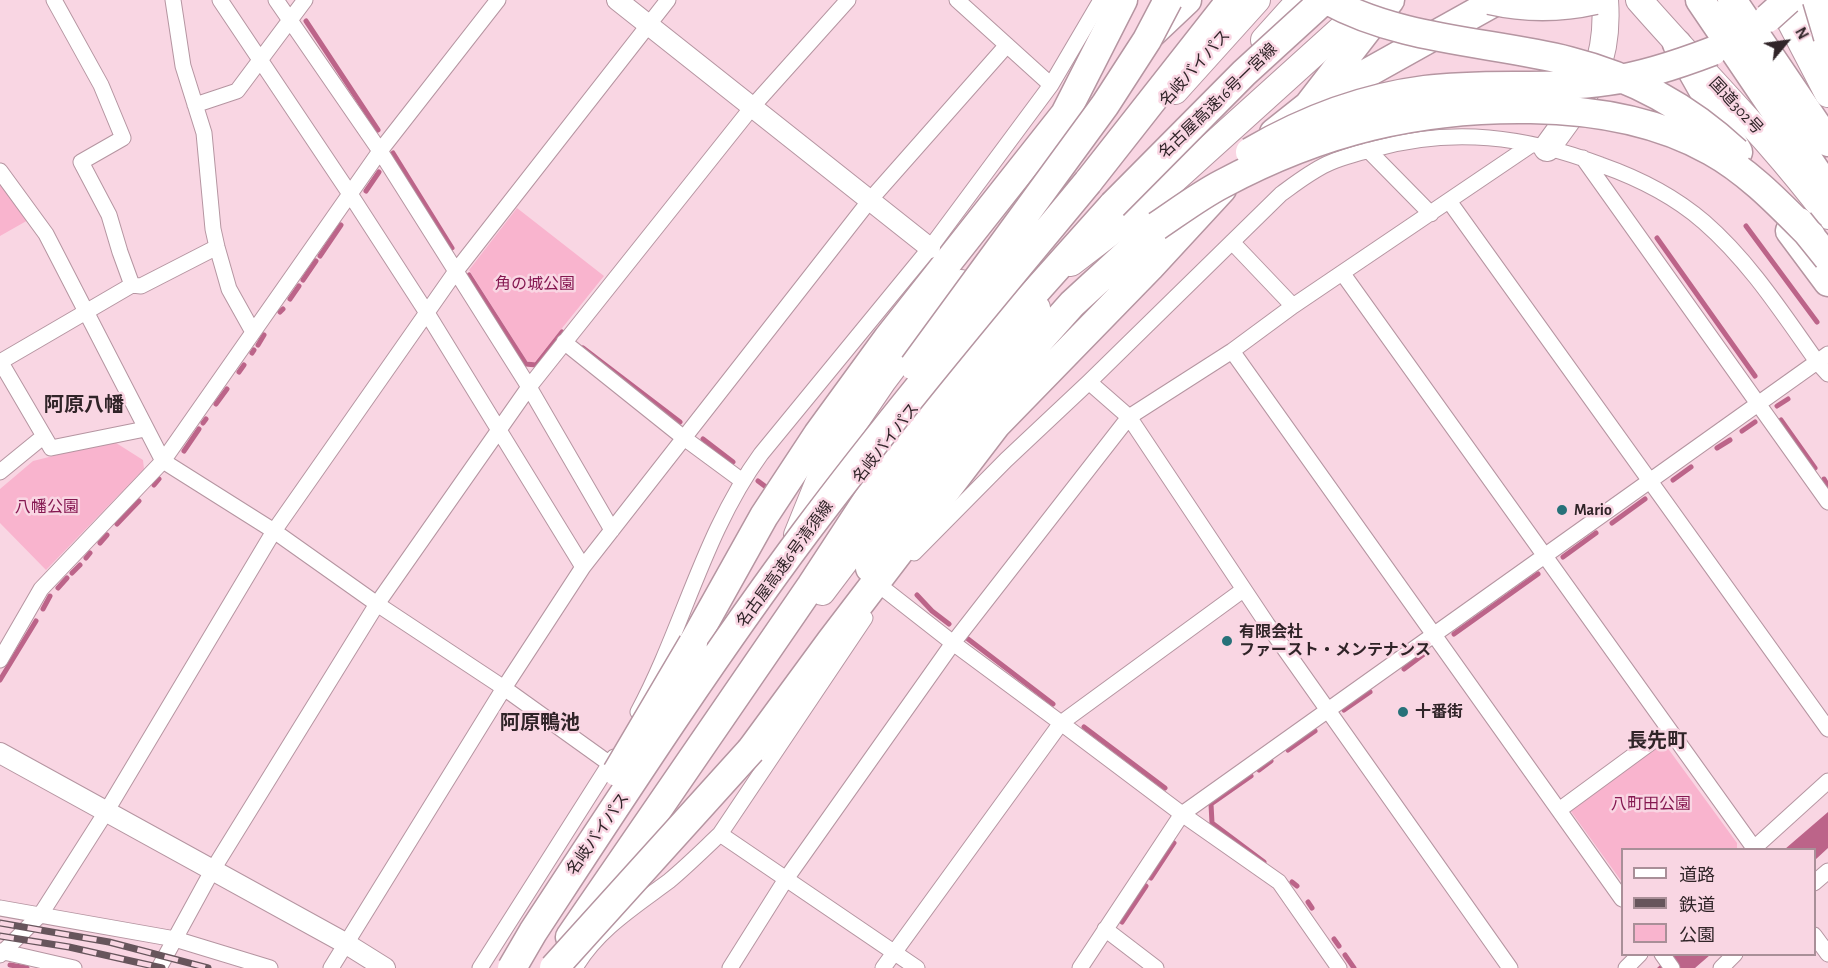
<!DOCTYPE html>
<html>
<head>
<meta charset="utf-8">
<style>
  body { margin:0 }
  #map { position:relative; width:1828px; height:968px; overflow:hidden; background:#f9d6e3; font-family:"Alegreya Sans","Noto Sans JP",sans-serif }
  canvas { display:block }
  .legend { position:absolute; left:1621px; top:848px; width:195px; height:108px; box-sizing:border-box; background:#f9d6e3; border:2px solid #a98f98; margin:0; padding:8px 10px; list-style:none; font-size:18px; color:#302428 }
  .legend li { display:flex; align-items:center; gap:12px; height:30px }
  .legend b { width:30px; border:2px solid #a98f98 }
  .north { position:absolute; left:1756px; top:12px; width:60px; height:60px; -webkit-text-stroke:4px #f9d6e3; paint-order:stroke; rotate:61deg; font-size:16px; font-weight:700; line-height:24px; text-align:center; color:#302428 }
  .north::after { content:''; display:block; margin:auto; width:21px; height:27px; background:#302428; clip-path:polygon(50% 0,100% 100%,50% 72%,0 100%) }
</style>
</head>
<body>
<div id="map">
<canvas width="1828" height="968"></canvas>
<ul class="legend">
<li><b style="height:8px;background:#fff"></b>道路</li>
<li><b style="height:8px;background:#67555c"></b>鉄道</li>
<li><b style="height:16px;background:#f9b4ce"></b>公園</li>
</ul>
<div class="north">N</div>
</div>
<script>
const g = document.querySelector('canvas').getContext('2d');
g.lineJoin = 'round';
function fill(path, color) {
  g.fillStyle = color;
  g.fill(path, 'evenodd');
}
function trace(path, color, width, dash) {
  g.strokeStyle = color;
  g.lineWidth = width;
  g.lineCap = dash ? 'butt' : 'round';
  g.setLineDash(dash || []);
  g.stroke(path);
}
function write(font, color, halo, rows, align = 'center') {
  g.font = font + ' "Alegreya Sans","Noto Sans JP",sans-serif';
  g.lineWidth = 5;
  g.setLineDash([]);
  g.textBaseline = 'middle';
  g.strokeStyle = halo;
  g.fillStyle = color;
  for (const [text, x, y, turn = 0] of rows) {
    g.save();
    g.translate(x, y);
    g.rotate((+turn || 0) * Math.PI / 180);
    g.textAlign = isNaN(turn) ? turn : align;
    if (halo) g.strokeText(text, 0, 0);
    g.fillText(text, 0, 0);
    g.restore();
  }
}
fill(new Path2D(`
  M0,176L30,219L0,236Z
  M517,208L604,276L534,363L527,361L469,270Z
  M113,441L143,460L144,469L46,570L0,523V489L33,461Z
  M1657,742L1664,743L1737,843V849L1622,850V882L1570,810Z`), '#f9b4ce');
fill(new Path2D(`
  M1828,812V848L1815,860L1814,850L1785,849Z
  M1671,955H1710L1695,968H1657Z`), '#bc6489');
trace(new Path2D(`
  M306,21L378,130
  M393,153L452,248
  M366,191L379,172
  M1746,226L1817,322
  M1657,238L1755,376
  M320,256L341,225
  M469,275L526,364L536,365L562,332
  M303,280L316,261
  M290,299L299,286
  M280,312L283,309
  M258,345L264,335
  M583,348L680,422
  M252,353L254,350
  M239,372L244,365
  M216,404L227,389
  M1777,406L1788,399
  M1781,420L1815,468
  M203,423L206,419
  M1742,431L1755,422
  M703,439L733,462
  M1717,448L1730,440
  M184,451L199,429
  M1824,479L1828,486
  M1673,480L1691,467
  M758,481L770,490
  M154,485L159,479
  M1612,523L1645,499
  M117,524L139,501
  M100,543L107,535
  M1563,557L1596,533
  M86,558L90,553
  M72,573L80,565
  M58,588L67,578
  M917,595L932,611L949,624
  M43,609L50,596
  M1454,634L1538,574
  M968,639L1053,704
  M1404,669L1424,654
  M0,680L36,621
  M1344,710L1370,692
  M1084,727L1165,788
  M1288,750L1315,731
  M1259,770L1271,761
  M1251,776L1211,804L1212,823L1264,862
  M1151,878L1174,843
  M1292,882L1297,886
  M1308,902L1312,908
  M1122,922L1146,886
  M1334,939L1339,946
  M1345,955L1354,968
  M10,965L27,968`), '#bc6489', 5);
const minor = new Path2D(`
  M54,0L101,85L123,138L81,162L109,215L120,252L132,285
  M173,0L183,66L204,133L213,229L217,247L229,289L253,332
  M220,0L350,194L427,313L583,567
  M276,0L380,151L529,387L612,530
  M957,0L1051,85
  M195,105L237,91L305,0
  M1368,150L1431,214
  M1583,158L1828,502
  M0,171L46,234L163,461L274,531L377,604L504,688L610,764
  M1449,201L1828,729
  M1232,242L1293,306
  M1343,274L1754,848
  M564,342L684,438L741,480
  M1232,351L1622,899
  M0,361L51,448L145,429
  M0,362L132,285L141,286L217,247
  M1089,382L1129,417L1267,624L1510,968
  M0,472L44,436
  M914,553L1006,460L1089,382L1281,194C1296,183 1310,172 1327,164C1342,157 1358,153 1374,149C1453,127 1525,136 1601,165C1638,178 1674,196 1704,222C1750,262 1783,314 1818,363L1828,374
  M884,589L953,643L1061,723L1182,814L1279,882L1339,968
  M0,660L41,589L163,461L380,151L498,0
  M638,712C683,628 704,532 761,454L930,248L1051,85L1101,0
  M1559,810L1668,730
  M720,834L917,968
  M1752,850L1828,781
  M1814,883L1828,871
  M0,908L175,939L270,968
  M1105,929L1156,968
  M1814,935L1828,954
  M0,951L74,968
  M1662,954L1672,968
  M0,955L41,914L106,812L274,531L456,271L668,0
  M159,968L212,871L377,604L529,387L753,106L848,0
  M331,968L504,688L583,567L870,200L1007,45
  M480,968L614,757
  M575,968C597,930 634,907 669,881C687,866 703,850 720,834L865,618
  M730,968L786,879L953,643L1129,417L1232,351L1293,306L1531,145
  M883,968L1061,723L1243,590
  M1080,968L1182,814L1828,354
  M1626,968L1640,954
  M1721,968L1735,954`);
const tertiary = new Path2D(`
  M617,0L930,248
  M0,753L345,943L385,968`);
const trunk = new Path2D(`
  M1639,0C1702,72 1770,139 1828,216
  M1779,0L1828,94
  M1264,40L1300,0
  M1175,91L1257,0
  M1547,148C1585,95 1610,69 1605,0
  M1071,263L1144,207L1371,2
  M797,535L825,466L883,381L936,311L961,283
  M822,592L1037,308`);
const motorway = new Path2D(`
  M1700,0L1828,189
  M1732,0L1828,142
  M1803,0L1828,55
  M1152,33L1187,0
  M1677,44L1738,152
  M1317,101L1498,0
  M1274,133L1308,106L1390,0
  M1088,182L1231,0
  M1790,231L1828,282
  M870,568L893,526L921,482L979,408L1072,304L1157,226
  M693,643L764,516L818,434L888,338L1065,114L1123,0
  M751,750L831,641L996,425L1150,267L1222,189
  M570,937L811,586L900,450L952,385L1113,205`);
trace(minor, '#b595a1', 17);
trace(tertiary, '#b595a1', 22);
trace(trunk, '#b595a1', 28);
trace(motorway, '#b595a1', 31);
trace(minor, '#fff', 15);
trace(tertiary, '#fff', 20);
trace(trunk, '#fff', 26);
trace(motorway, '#fff', 28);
const rail = new Path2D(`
  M0,923L109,942L208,968
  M0,936L69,947L162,968`);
trace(rail, '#67555c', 7);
trace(rail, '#f9d6e3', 4.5, [14]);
const motorwayBridge = new Path2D(`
  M1327,0C1402,41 1488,41 1569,61C1633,77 1689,108 1736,152
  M1490,0C1525,8 1560,8 1595,0
  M1817,0L1828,37
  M1768,18L1788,0
  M1250,152C1305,120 1363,98 1425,90C1486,82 1547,90 1608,81C1644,76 1679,64 1713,51
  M1113,205L1244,73L1324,0
  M1799,222L1828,258
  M1157,226C1178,212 1199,196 1222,184C1321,131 1419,107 1531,109C1594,110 1656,120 1711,151C1749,172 1780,205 1811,236
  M914,366L1105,105L1147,40L1168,0
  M617,772L693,643
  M512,968L533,932C621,798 709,662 805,533C895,413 992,298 1088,182
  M554,968L751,750`);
trace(motorwayBridge, '#b595a1', 31, []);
trace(motorwayBridge, '#fff', 28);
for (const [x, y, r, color] of [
  [1562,510,6,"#277179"],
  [1227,641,6,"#277179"],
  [1403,712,6,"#277179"]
]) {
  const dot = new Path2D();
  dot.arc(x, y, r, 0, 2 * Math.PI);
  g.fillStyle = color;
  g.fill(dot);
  trace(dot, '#f9d6e3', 2);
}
write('16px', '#302428', '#f9d6e3', [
  ["名岐バイパス",1195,68,-48],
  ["名古屋高速16号一宮線",1218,101,-44],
  ["国道302号",1736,106,47],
  ["名岐バイパス",886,443,-52],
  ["名古屋高速6号清須線",785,564,-54],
  ["名岐バイパス",598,834,-55]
]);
write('16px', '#851851', '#f9d6e3', [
  ["角の城公園",535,284],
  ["八幡公園",47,507],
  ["八町田公園",1651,804]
]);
write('bold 16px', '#302428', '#f9d6e3', [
  ["Mario",1574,510],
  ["有限会社",1239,632],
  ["ファースト・メンテナンス",1239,650],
  ["十番街",1415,712]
], 'left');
write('bold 20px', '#302428', '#f9d6e3', [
  ["阿原八幡",84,405],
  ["阿原鴨池",540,723],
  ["長先町",1657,741]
]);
</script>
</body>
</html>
